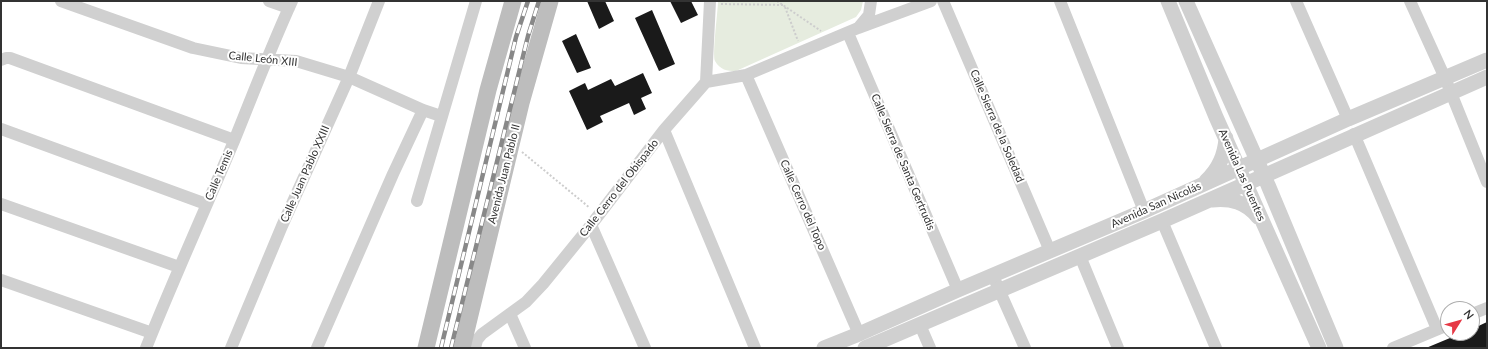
<!DOCTYPE html>
<html>
<head>
<meta charset="utf-8">
<style>
  body { margin:0 }
  #map { position:relative; width:1488px; height:349px; overflow:hidden; background:#fff; font-family:Lato,sans-serif }
  canvas { display:block }
  .frame { position:absolute; inset:0; border:2px solid #333; pointer-events:none }
  .north { position:absolute; left:1440px; top:301px; width:40px; height:40px; box-sizing:border-box; background:#fff; border:1px solid #adadad; border-radius:50%; rotate:53deg; font-size:11px; font-weight:700; line-height:16px; text-align:center; color:#333 }
  .north::after { content:''; display:block; margin:auto; width:14px; height:18px; background:#e63946; clip-path:polygon(50% 0,100% 100%,50% 72%,0 100%) }
</style>
</head>
<body>
<div id="map">
<canvas width="1488" height="349"></canvas>
<div class="frame"></div>
<div class="north">N</div>
</div>
<script>
const g = document.querySelector('canvas').getContext('2d');
g.lineJoin = 'round';
function fill(path, color) {
  g.fillStyle = color;
  g.fill(path, 'evenodd');
}
function trace(path, color, width, dash) {
  g.strokeStyle = color;
  g.lineWidth = width;
  g.lineCap = dash ? 'butt' : 'round';
  g.setLineDash(dash || []);
  g.stroke(path);
}
function write(font, color, halo, rows, align = 'center') {
  g.font = font + ' Lato,sans-serif';
  g.lineWidth = 4;
  g.setLineDash([]);
  g.textBaseline = 'middle';
  g.strokeStyle = halo;
  g.fillStyle = color;
  for (const [text, x, y, turn = 0] of rows) {
    g.save();
    g.translate(x, y);
    g.rotate((+turn || 0) * Math.PI / 180);
    g.textAlign = isNaN(turn) ? turn : align;
    if (halo) g.strokeText(text, 0, 0);
    g.fillText(text, 0, 0);
    g.restore();
  }
}
fill(new Path2D(`
  M718,1H863L861,10L856,17L736,71C727,71 720,70 715,61C712,55 718,11 718,1Z`), '#e6ecdf');
fill(new Path2D(`
  M587,1H605L614,21L599,29Z
  M670,1H691L698,15L681,23Z
  M652,10L675,64L659,71L635,18Z
  M576,34L591,68L577,73L562,41Z
  M643,73L652,93L641,98L646,109L634,115L629,103L600,116L603,122L587,130L569,91L585,83L588,90L611,79L615,86Z
  M1487,322V348H1426L1462,333H1472V329Z`), '#1a1a1a');
trace(new Path2D(`
  M777,1L821,31
  M721,4L783,5
  M785,7L798,41
  M522,152L590,208`), '#cdcdcd', 2, [2, 2]);
trace(new Path2D(`
  M61,1L193,48L241,58L296,61L349,77L423,110L441,116
  M269,1L289,8
  M943,1L1050,251
  M1060,1L1144,211
  M1296,1L1348,119
  M1410,1L1445,78L1487,182
  M859,27L869,15L871,1
  M848,33L958,290
  M1,60L6,58H10L234,140
  M746,75L859,334
  M706,82L746,75L858,28L931,1
  M1,129L206,204
  M664,130L755,348
  M1354,134L1437,329
  M417,201L476,1
  M1,204L179,267
  M1162,221L1216,348
  M591,225L645,348
  M1080,256L1118,348
  M993,276L1025,348
  M1,280L152,333
  M510,314L525,348
  M1472,314L1487,308
  M920,325L930,348
  M146,348C174,278 205,210 234,141C253,94 271,47 292,1
  M231,348L282,226L349,77L379,1
  M317,348L393,174L423,110
  M475,348L477,340L482,334L526,302L543,284L591,225L664,130L706,82L710,1
  M1393,348L1448,325`), '#d0d0d0', 12);
trace(new Path2D(`
  M1168,1L1216,117L1319,348
  M1186,1L1268,185L1336,348
  M1206,181C1219,169 1225,155 1226,138
  M1212,200C1231,198 1246,202 1258,217
  M824,348L859,334L958,290L1144,211L1348,119L1487,60
  M865,348L1162,221L1487,77`), '#d0d0d0', 15);
trace(new Path2D(`
  M426,348L488,90L513,1
  M462,348L521,103L550,1`), '#bdbdbd', 17);
const rail = new Path2D(`
  M441,348L516,37L528,1
  M451,348L528,36L539,1`);
trace(rail, '#888', 4.5);
trace(rail, '#fff', 3, [9]);
write('11px', '#333', '#fff', [
  ["Calle León XIII",263,59,6],
  ["Calle Sierra de la Soledad",997,126,67],
  ["Calle Sierra de Santa Gertrudis",903,162,67],
  ["Calle Juan Pablo XXIII",305,174,-66],
  ["Avenida Juan Pablo II",504,174,-76],
  ["Calle Temis",219,175,-67],
  ["Avenida Las Puentes",1242,175,66],
  ["Calle Cerro del Obispado",619,188,-52],
  ["Calle Cerro del Topo",803,205,66],
  ["Avenida San Nicolás",1156,205,-24]
]);
</script>
</body>
</html>
